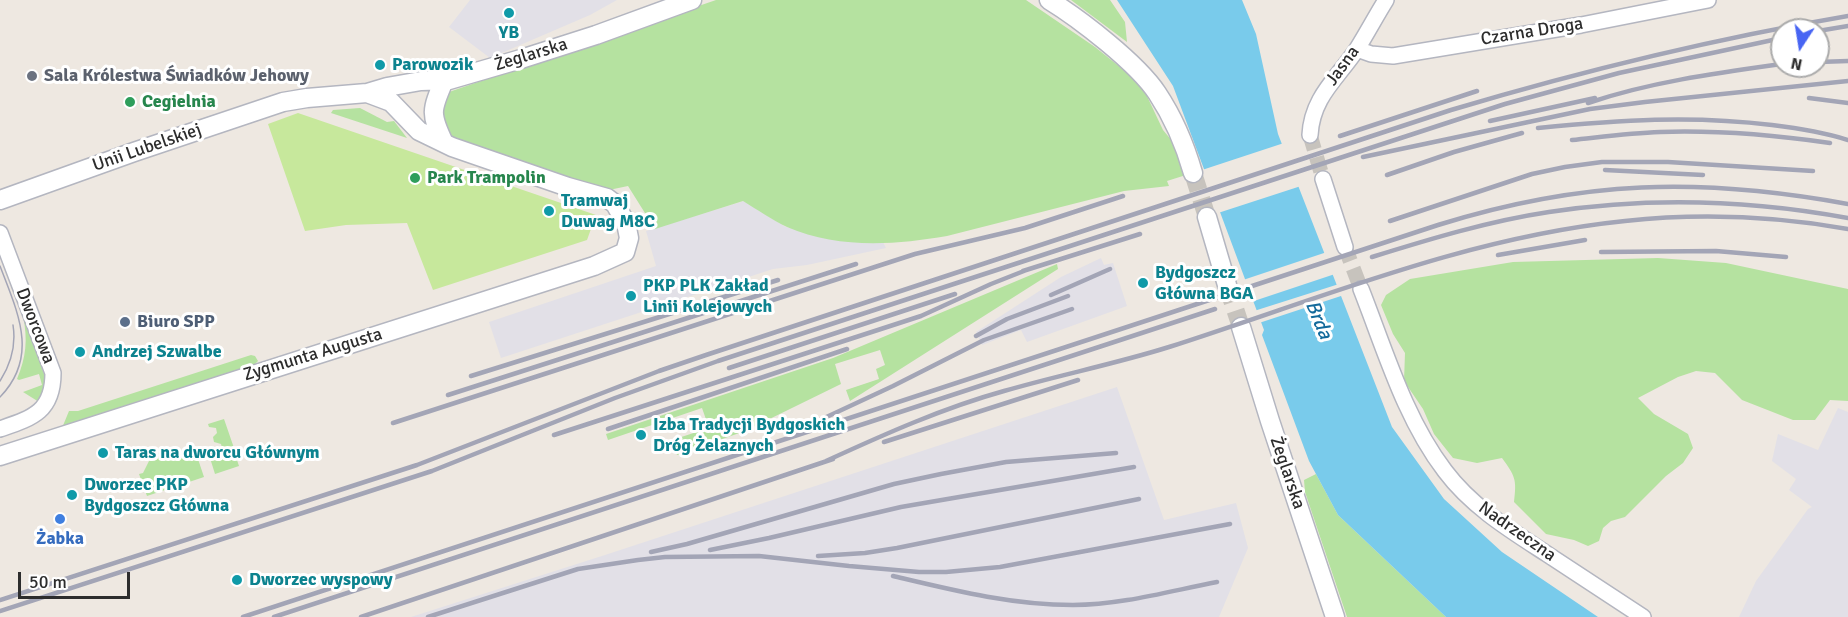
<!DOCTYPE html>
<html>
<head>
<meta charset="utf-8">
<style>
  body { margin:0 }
  #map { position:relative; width:1848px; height:617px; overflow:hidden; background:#eee8e1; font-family:Signika,sans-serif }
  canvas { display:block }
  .north { position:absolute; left:1770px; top:18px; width:60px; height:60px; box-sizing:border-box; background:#fff; border:2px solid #ababab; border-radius:50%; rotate:192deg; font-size:16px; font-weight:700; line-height:24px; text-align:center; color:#2d2d2d }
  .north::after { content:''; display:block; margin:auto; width:21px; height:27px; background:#4865f3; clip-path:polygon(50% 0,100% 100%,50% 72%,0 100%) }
  .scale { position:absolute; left:18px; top:572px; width:112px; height:27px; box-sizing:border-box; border:3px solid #2d2d2d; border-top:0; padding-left:8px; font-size:18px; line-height:21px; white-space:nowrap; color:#2d2d2d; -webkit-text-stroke:4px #fff; paint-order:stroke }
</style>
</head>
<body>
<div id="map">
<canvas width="1848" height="617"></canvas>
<div class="north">N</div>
<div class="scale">50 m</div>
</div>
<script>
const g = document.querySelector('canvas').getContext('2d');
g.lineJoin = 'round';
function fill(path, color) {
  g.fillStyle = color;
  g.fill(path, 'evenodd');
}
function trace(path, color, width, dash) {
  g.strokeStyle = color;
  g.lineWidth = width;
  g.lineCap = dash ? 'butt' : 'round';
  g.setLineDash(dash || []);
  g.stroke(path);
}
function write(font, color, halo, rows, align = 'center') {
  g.font = font + ' Signika,sans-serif';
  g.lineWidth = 6;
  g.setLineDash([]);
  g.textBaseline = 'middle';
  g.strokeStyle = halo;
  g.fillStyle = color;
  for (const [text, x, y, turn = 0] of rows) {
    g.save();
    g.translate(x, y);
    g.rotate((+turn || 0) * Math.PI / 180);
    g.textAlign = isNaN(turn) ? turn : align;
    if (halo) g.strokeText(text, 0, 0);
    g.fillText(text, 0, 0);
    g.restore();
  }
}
fill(new Path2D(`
  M470,0H617L590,15L490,58L449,27Z
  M744,201L786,227L868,243L883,242L886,248L807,265L773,269L501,358L489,322L656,266L646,231Z
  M1101,258L1104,265L1113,263L1127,306L1027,342L1021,330L982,345L976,332L1061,277Z
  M1117,387L1164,520L1236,503L1248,548L1219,617H411L605,555Z
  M1838,408L1848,412V617H1739L1756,581L1808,509L1812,507L1789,490L1796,479L1772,461L1778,434L1818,450Z`), '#e2e0e7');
fill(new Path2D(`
  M716,0H1026L1095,47L1130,75L1146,94L1163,130L1178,148L1186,175L1167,181L1169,186L1124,191L947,236C895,245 837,249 787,227C772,220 758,210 743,201L655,229L628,186L604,191L454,140C440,124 438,110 449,92Z
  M1071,0H1110L1125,22L1127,42Z
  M360,108L387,122L394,121L407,138L331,113L333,110Z
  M1658,258L1726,263L1848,289V401L1830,400L1815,420H1793L1742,400L1715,373L1696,371L1678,377L1638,398L1654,414L1688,434L1693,448L1683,463L1666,476L1625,517L1611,521L1603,528L1599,541L1588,546L1574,540L1546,534L1514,502C1517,479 1515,476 1502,458L1477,463L1453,458L1434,434L1423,409L1404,381L1405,353L1393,334L1381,305L1386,295L1410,279L1513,262Z
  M1057,264L1058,269L850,401L846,390L879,379L876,369L885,365L880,350L835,364L841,384L745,431L677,455L672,440L709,428L702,408L608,440L606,434L833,358Z
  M23,316L46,379L45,390L39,402L23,392L42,385L39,374L19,380L17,379C26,357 28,340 23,316Z
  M251,355L255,356L258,361L253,366L62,428L69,411H78Z
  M224,419L234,448L221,452L222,448L221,444L214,442L213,437L217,433L216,428L209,427L208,424Z
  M176,448L198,459L204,477L147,496L139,474L143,473L152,455Z
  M234,451L239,466L215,474L210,458Z
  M1316,474L1338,515L1446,617H1347L1305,492L1304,480Z`), '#b5e2a0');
fill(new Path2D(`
  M298,113L596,215L587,240L433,290L407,223L346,225L305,231L268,124Z`), '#c7e89c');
fill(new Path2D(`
  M1117,0H1242L1256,34L1278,134L1392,427L1444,499L1502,552L1598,617H1446L1338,515L1309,461L1262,335L1264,330L1173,86Z`), '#79cbeb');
fill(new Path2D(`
  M1284,143L1301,186L1218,213L1202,170Z
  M1327,252L1335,274L1251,302L1243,280Z
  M1339,284L1344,295L1259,323L1254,311Z`), '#eee8e1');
trace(new Path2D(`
  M1310,135L1323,179
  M1345,247L1361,289`), '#c7c3bd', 15, [15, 8]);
trace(new Path2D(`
  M1193,173L1207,217
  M1227,285L1241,327`), '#c7c3bd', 18, [18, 9]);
const minor = new Path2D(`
  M1357,49L1371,54L1393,56L1581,25L1708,0
  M1310,135C1312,97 1337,79 1357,49C1367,33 1376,16 1386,0
  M1323,179L1345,247
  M0,233L53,373C53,412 32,418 0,429
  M1361,289C1385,350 1405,419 1445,471C1472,507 1510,530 1547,554C1579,575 1611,596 1643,617`);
const tertiary = new Path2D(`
  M1049,0C1080,19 1137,63 1157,93C1173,117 1185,145 1193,173
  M444,143C430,114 431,110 444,81
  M0,200L134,152L283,102L307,98L367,93L387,87L421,81L449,80L521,59L596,35L692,0
  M1207,217L1227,285
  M1241,327L1270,421L1335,617
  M0,456L594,266L625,252L629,238L626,223L615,204L607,198L568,187L452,147L419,131L391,102L367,93`);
trace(minor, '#b4b6c0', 18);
trace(tertiary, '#b4b6c0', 21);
trace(minor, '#fff', 15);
trace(tertiary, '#fff', 18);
trace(new Path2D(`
  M0,266C17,311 40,356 0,397
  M0,381C11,364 16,344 13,325`), '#a3a5b6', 1.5);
trace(new Path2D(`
  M1818,31L1848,26
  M1818,62L1848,61
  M1809,98L1848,103
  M1588,103C1650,82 1717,73 1782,64
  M1490,121L1595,98
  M1538,128C1619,120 1691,115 1772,125C1797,128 1823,132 1848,140
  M1340,136L1477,91
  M1572,140C1601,137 1630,133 1660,132C1717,130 1774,135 1830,143
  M1363,157L1590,109L1645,102L1848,81
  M1605,170L1703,175
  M1387,175L1454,152L1522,133
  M1390,221L1532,174L1565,167L1602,162H1668L1813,171
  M1601,252L1716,251L1786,257
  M1498,255L1585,240
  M1372,257C1430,239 1489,221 1549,212C1647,197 1750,200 1848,218
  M1023,271L1140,234
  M1051,295L1110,269
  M976,336L1007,319L1068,296
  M729,368L955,294
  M471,376L778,280
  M448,395L856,264
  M820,420L893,386L984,340L1072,309
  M393,423L915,254L1025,228L1123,196
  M608,429L847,349
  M554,435L921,316L991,284L1029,269
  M884,442L1078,380
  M826,461C885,434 943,408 1004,391C1059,375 1115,364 1169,347C1319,299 1467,237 1625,221C1700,213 1774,216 1848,229
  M710,550L769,538L901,507L1134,467
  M651,552L687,544L894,484L941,474L1006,462L1116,453
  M818,556L865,553L897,548L1139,499
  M893,576C952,590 1011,605 1073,605C1121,605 1170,591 1217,582
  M0,600L417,465L659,371L706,355L1451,110C1582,71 1713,39 1848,16
  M0,611L432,471L615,398L718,361L1505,104L1619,73L1782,38
  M243,617L1438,225C1582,180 1700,177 1848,204
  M274,617L1215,309
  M361,617L833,459
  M428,617L578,569L638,560L665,557L759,556L849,566L919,572H946L1000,567L1230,524`), '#a3a5b6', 4.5);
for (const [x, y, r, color] of [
  [509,13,6,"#0f9aa8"],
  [380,65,6,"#0f9aa8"],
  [32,76,6,"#6b7280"],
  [130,102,6,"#2e9e5b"],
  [415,178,6,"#2e9e5b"],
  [549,211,6,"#0f9aa8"],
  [1143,283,6,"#0f9aa8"],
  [631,296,6,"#0f9aa8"],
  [125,322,6,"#5c6f8a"],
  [80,352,6,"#0f9aa8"],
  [641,435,6,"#0f9aa8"],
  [103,453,6,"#0f9aa8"],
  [72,495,6,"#0f9aa8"],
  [60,519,6,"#3f7fe0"],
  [237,580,6,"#0f9aa8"]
]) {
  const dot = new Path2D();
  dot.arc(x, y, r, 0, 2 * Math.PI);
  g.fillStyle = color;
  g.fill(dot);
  trace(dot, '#fff', 2);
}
write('18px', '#2d2d2d', '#fff', [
  ["Czarna Droga",1532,32,-9],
  ["Żeglarska",531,55,-17],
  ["Jasna",1343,66,-54],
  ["Unii Lubelskiej",147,148,-19],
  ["Dworcowa",35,326,69],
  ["Zygmunta Augusta",313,355,-17],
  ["Żeglarska",1287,473,71],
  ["Nadrzeczna",1517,532,35]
]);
write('bold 18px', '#0d838f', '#fff', [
  ["YB",509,33,"center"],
  ["Parowozik",392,65],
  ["Tramwaj",561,201],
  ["Duwag M8C",561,222],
  ["Bydgoszcz",1155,273],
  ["Główna BGA",1155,294],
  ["PKP PLK Zakład",643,286],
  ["Linii Kolejowych",643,307],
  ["Andrzej Szwalbe",92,352],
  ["Izba Tradycji Bydgoskich",653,425],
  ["Dróg Żelaznych",653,446],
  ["Taras na dworcu Głównym",115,453],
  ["Dworzec PKP",84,485],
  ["Bydgoszcz Główna",84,506],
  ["Dworzec wyspowy",249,580]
], 'left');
write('bold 18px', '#5b616d', '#fff', [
  ["Sala Królestwa Świadków Jehowy",44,76]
], 'left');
write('bold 18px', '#27864d', '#fff', [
  ["Cegielnia",142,102],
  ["Park Trampolin",427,178]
], 'left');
write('bold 18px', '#4e5e75', '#fff', [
  ["Biuro SPP",137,322]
], 'left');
write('bold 18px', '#366cbe', '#fff', [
  ["Żabka",60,539]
]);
write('italic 20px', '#136a9b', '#fff', [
  ["Brda",1318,320,67]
]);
</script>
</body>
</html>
